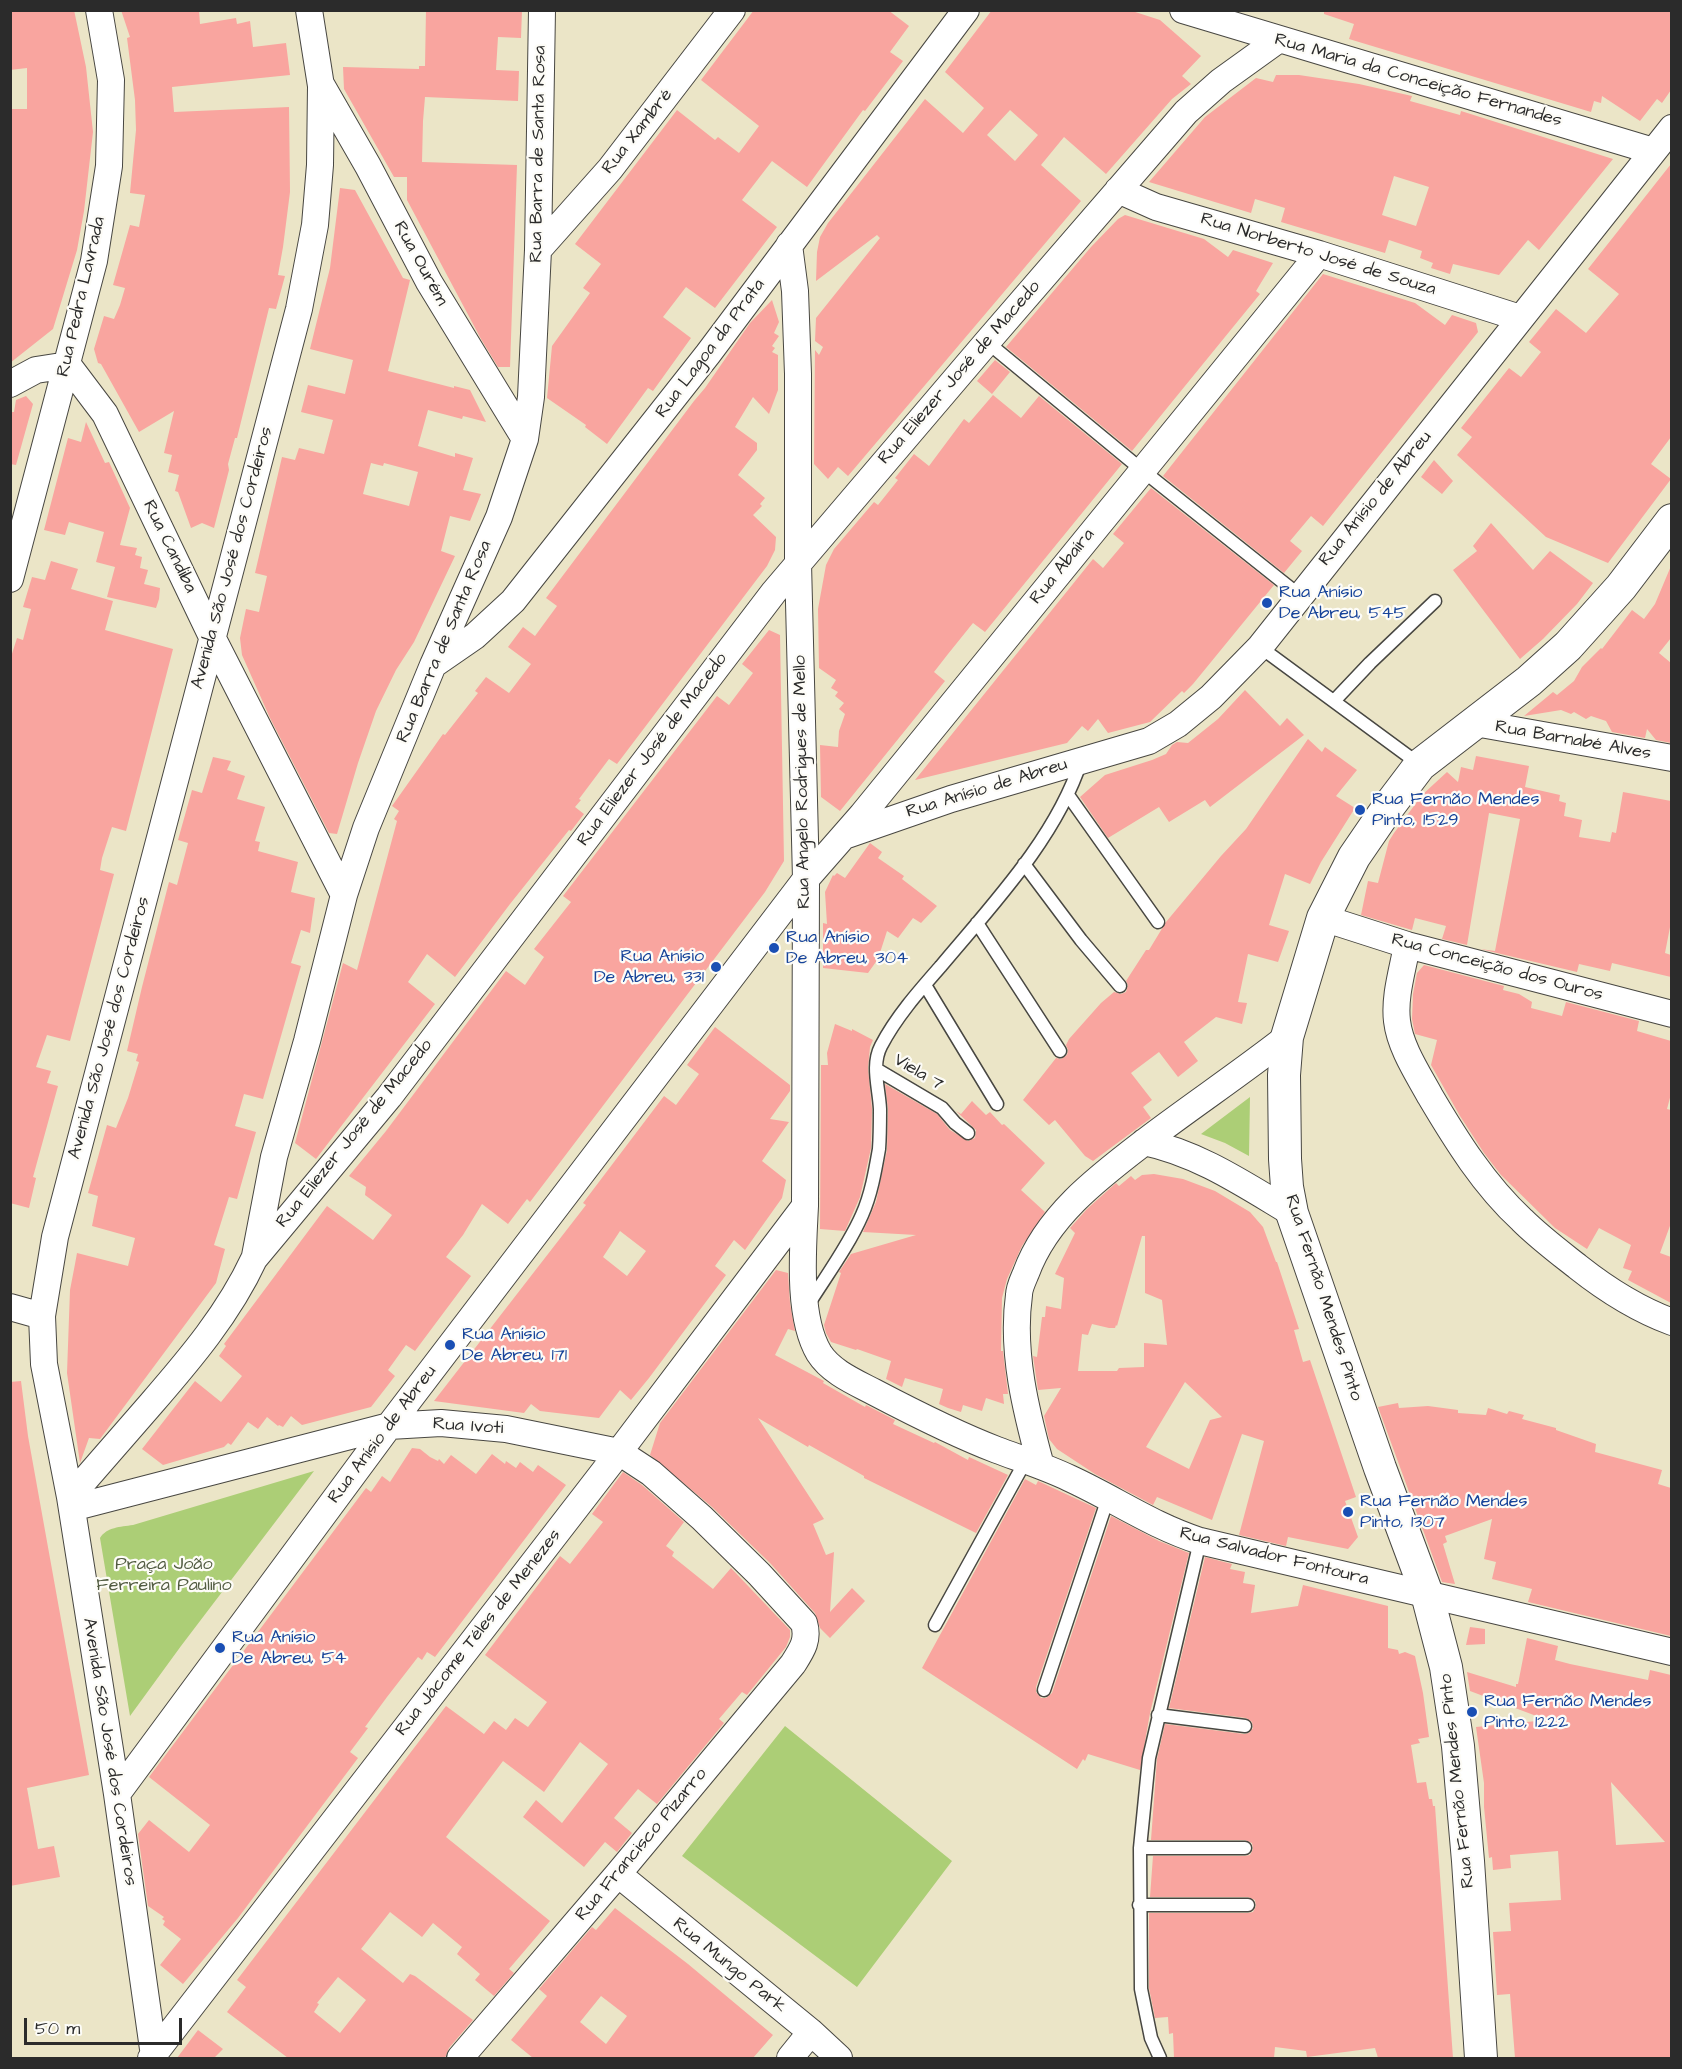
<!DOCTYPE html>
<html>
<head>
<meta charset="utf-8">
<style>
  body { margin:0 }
  #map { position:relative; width:1682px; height:2069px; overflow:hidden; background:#ebe5c7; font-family:"Architects Daughter",sans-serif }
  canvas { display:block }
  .frame { position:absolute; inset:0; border:12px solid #2b2b2b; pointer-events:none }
  .scale { position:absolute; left:24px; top:2018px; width:158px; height:27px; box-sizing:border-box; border:3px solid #2b2b2b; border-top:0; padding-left:8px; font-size:18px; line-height:21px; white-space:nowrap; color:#2b2b2b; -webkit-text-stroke:4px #fdfcf7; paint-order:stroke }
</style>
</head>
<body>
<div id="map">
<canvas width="1682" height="2069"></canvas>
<div class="frame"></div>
<div class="scale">50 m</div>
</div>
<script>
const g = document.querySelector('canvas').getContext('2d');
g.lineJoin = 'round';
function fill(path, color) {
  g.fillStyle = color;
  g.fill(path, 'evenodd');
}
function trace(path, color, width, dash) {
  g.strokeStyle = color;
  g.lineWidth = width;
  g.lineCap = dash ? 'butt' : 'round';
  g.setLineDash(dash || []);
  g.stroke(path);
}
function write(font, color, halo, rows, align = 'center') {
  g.font = font + ' "Architects Daughter",sans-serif';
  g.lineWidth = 4.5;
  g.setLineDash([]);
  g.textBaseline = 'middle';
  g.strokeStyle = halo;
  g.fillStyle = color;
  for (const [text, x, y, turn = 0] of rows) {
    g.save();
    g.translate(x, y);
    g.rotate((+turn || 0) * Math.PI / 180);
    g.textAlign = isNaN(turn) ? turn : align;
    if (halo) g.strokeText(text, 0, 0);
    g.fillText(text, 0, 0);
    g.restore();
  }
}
fill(new Path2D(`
  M1250,1097L1249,1156L1225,1143L1201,1134Z
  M314,1471L181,1646L130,1716L100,1538C107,1527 120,1527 133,1525Z
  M785,1726L952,1861L857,1987L682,1856Z`), '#acce76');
fill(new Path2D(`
  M10,10H74L86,67L93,132L84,211L77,250L53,329L10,363V109H27V68L10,70Z
  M121,10H199L200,24L236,18L237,24L250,21L253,47L286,43L290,75L172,87L174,112L289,107L290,192L283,247L278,275L285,276L276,309L269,308L237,438H235L228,464L229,470L214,528L202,523L191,528L178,492L175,491L179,475L168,472L172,455L164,453L174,411L139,432L101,364L98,363L94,349L104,316L114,319L120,305L125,288L113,285L130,225L139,227L145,195L130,193L136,130L135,100L127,38L130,37Z
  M426,10H522L521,38L498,37L496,70L519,71L518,101L425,97L423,121L422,162L517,165L510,367H498L481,339L407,200V177H394L344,89L343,67L419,69V66H425Z
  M754,10H888L909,26L890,52L903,61L865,111L863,110L807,187L772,161L742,200L777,227L715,308L686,287L663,317L691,338L653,391L648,388L607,444L585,427L586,425L547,398L552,346L590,293L583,288L601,264L575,244L677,110L715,140L718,137L739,153L759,126L701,80Z
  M992,10H1129L1160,20L1201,56L1182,76L1191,84L1172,99L1106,174L1064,137L1041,165L1081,201L848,476L838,467L828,479L814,464L815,350L819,355L823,347L815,341L816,318L880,238L877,235L816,281L817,252L820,237L828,223L925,99L963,133L984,108L945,72ZM1010,110L1038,135L1015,161L987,135Z
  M1324,10H1671V90L1662,103L1657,99L1640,121L1602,96L1601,103L1594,101L1591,112L1349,39L1354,24L1324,14Z
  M1276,75H1299L1359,84L1412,96L1410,101L1460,115L1461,111L1613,159L1539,250L1528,240L1499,275L1453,264L1450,274L1431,268L1433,263L1420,258L1422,251L1389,240L1385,253L1281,222L1285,208L1255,199L1251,213L1149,182L1205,117L1256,78L1273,82ZM1394,176L1429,187L1416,226L1382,215Z
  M1671,164V437L1651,464L1671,479L1608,563L1546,537L1457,455L1472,437L1461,428L1509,368L1521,377L1541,352L1529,342L1556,309L1586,333L1619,294L1588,269Z
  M340,188L355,190L403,278L410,280L388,371L454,388V386L470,390L486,422L463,416L462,419L428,410L418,446L455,457V453L473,458L463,490L481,494L470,521L450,516L441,551L455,556L414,642L396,670L376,711L358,763L337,834L329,833L270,718L242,655L240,638L246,609L259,612L267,576L255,573L282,457L295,460L299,448L324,454L333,420L301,412L308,385L345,394L353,360L310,349L330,268ZM371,463L383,466L384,463L418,472L409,506L363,494Z
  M1125,215L1204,239L1228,257L1233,250L1273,263L1256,291L1260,294L1132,451L1006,347L1091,247L1118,219Z
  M1323,274L1415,303L1445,325L1452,315L1476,323L1478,332L1323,526L1311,516L1290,541L1302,551L1284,573L1163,476Z
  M772,300L779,322L774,333L779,336L772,346L775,348L772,352L778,355V390L769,414L753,397L735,427L757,443V450L738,475L765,498L760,504L762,506L753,515L776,537L775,550L767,566L617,764L609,759L579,799L581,800L575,807L584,814L571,831L569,830L510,904L455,977L427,954L408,982L435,1004L316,1159L295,1143L343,963L357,970L397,821L394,819L399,811L392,806L443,734L445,735L478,693L475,691L486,677L509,693L531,664L508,647L523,627L535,636L557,606L546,598L694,401L705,388L750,323Z
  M995,360L1010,372L992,394L977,381Z
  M993,395L1021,418L1039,396L1122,464L985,632L973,623L948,654L934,672L945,681L840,811L821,797L820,745L838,747L839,731L845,714L839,709L844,703L835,696L838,692L831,688L836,680L819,668L818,609L826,565L834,549L874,502L878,505L898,480L895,478L914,454L929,466L964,419L969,423Z
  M26,396L33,404L16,465L10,464V412H14L16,400Z
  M86,422L105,463L109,462L130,508L120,545L137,548L135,555L142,557L140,568L148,570L144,584L160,588L159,599L156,608L107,597L115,567L96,562L104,532L69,522L65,535L44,530L68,438L81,442Z
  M1434,460L1453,481L1442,494L1421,477Z
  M1151,488L1274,585L1193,684L1184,693L1182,691L1150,722L1108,733L1098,719L1088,731L1082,726L1067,743L915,780L1093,559L1103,568L1124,543L1113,534Z
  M1491,523L1533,570L1550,551L1593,583L1577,604L1543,639L1520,659L1453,570L1477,551L1473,546Z
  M51,561L78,569L71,589L113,601L105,630L173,649L126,831L112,827L102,858L100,870L114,874L70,1041L47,1035L36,1067L51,1071L47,1083L58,1086L33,1177L36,1178L29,1208L10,1203V660L17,638L23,640L31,609L23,607L32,577L45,580Z
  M1671,566V638L1659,653L1671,663V743L1656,740L1647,729L1645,738L1612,732L1606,721L1591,716L1586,719L1574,712L1571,714L1561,710L1524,716L1553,692L1557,695L1574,681L1582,667L1601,648L1602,649L1632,610L1644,619L1655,604Z
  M769,630L780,635L784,861L765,892L530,1202L527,1199L508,1224L482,1204L463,1235L446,1257L471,1276L415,1351L406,1345L388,1370L395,1376L371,1407L302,1425L291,1416L283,1427L279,1425L278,1426L267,1417L258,1429L248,1422L231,1445L228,1443L224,1447L163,1465L142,1449L195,1381L221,1402L242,1376L219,1356L226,1346L224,1344L327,1206L373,1240L392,1215L365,1195L366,1187L349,1176L386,1131L506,971L525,985L544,957L534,949L571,902L563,896L717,696L729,705L753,673L742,664Z
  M1245,690L1280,726L1287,718L1304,735L1210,807L1205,800L1169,822L1159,807L1108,838L1080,797L1105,775L1152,760L1166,754L1172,745L1177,742L1188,743L1218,719Z
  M1308,739L1322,752L1325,747L1357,770L1336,796L1355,808L1321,862L1310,884L1285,874L1269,925L1289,931L1278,962L1248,954L1238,1002L1247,1003L1242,1024L1216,1017L1184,1042L1198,1061L1178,1077L1159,1052L1131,1073L1152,1100L1143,1107L1151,1118L1093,1161L1085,1156L1055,1120L1049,1125L1023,1100L1056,1058L1061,1059L1067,1055L1068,1050L1066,1045L1069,1039L1101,1003L1114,992L1121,994L1126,992L1128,985L1126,981L1146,950H1149L1166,922L1221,856L1246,829Z
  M1476,756L1529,766L1525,787L1560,795L1559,801L1566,803L1564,816L1582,820L1579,837L1610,842L1612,832L1616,833L1623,792L1671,801V922L1665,953L1671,955V977L1612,963L1610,971L1579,964L1577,972L1480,949L1495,951L1520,819L1489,813L1467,945L1442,939L1446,926L1415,918L1412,930L1361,915L1368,881L1378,883L1389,841L1394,833L1422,795L1447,772L1458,782L1461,767L1473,770Z
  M213,757L231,761L227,770L245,776L237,799L265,807L255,841L260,842L258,851L298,862L291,892L315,898L310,933L301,930L291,963L301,966L263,1099L244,1094L235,1126L256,1132L237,1199L229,1197L214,1245L225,1249L216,1283L100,1439L89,1438L80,1463L67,1373L70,1290L75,1264L77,1253L128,1266L135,1238L92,1226L98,1196L88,1193L107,1125L116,1128L128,1098L139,1062L136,1061L138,1054L127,1051L142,987L169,882L177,885L188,843L178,840L192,790L202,793Z
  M870,843L882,852L878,858L904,876L902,879L937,906L921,923L913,918L898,938L887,931L878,959L868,973L823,968V923L827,924L825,892L833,875L834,876L837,873L845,878Z
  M1424,965L1504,986L1503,990L1519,994L1532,1002L1531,1008L1562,1016L1566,1002L1639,1021L1637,1031L1671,1041V1094L1667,1109L1671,1110V1223L1660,1253L1671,1257V1303L1628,1280L1632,1271L1623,1268L1631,1245L1599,1228L1587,1249L1555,1228L1501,1175L1484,1153L1460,1116L1431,1065L1437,1040L1415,1034L1412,1019L1413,994L1417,973Z
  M835,1024L852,1031V1029L873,1040L870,1047L868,1068L872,1109L871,1148L860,1197L845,1231L820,1229L821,1065H828L827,1053Z
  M715,1027L790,1085V1091L770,1119L789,1122L762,1161L786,1180L782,1198L745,1250L734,1240L715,1266L726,1275L649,1378L631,1400L620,1390L599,1418L540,1411L531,1404L524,1413L434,1401L586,1205L583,1203L664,1096L676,1105L699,1074L687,1065ZM620,1231L646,1251L627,1276L603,1257Z
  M885,1084L937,1114L950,1130L968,1141L975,1138L976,1130L956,1111L961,1114L972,1101L986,1115L990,1112L1002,1125L1004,1124L1045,1163L1021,1190L1045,1212L1022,1246L1007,1279L1002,1298L1001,1351H1003L1008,1394H1003L1004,1404L986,1398L982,1411L963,1405L961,1412L948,1408L939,1404L943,1389L905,1378L902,1387L886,1379L891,1361L857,1349L856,1350L831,1342L826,1333L824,1325L841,1273L839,1272L851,1254L916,1235L863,1232L876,1202L887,1150L888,1109Z
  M1154,1174L1183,1179L1215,1191L1250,1212L1263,1227L1276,1262H1277L1299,1329L1294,1330L1303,1362L1310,1360L1356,1497L1345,1501L1358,1537L1348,1549L1288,1537L1286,1546L1239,1535L1264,1441L1242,1434L1212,1520L1157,1497L1153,1505L1095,1474L1057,1449L1049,1439L1044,1416L1061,1388L1038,1390L1033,1356L1037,1357L1042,1317H1045L1046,1306L1061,1309L1064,1278L1055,1274L1075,1233L1070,1228L1087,1209L1116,1183L1119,1186L1131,1176L1135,1180L1142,1175ZM1142,1236H1145V1293L1162,1300L1167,1345L1144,1343V1367L1119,1368L1117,1371H1078L1082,1334L1088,1335L1092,1324L1109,1328H1115L1116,1325L1117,1326ZM1185,1382L1222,1417L1210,1420L1189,1469L1146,1447Z
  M776,1270L788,1273L790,1303L795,1331L788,1329L775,1355L824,1381L823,1383L865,1407L866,1405L895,1420L893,1424L934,1443L935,1442L968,1460L969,1457L1008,1475L976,1533L864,1478V1476L809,1445L808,1447L758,1418L824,1519L813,1524L826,1555L834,1552L830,1612L852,1588L865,1601L830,1638L820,1628L815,1613L770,1563L712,1507L650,1455L660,1423Z
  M21,1381L28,1436L89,1775L27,1788L38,1849L54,1846L60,1877L10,1886V1382Z
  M1398,1403L1399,1408L1428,1406L1458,1410V1413L1486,1415L1488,1408L1507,1414L1509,1411L1524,1415L1522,1419L1556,1428V1430L1596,1444L1595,1452L1662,1470L1658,1484L1671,1488V1636L1528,1602L1532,1589L1492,1579L1496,1562L1484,1559L1492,1519L1445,1536L1447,1542L1443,1544L1455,1584L1442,1582L1378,1407Z
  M412,1448L420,1449L430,1457L438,1461L439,1459L444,1464L451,1455L476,1474L492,1454L505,1464L506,1461L516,1468L520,1462L533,1472L538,1465L566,1485L435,1657L427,1652L422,1660L418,1657L387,1697L365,1727L368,1728L350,1752L358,1758L238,1918L183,1984L160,1965L181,1939L163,1925L165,1921L162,1919L164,1917L148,1906L138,1834L149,1820L189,1852L210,1825L149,1777L366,1488L371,1492L382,1476L390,1482Z
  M623,1472L642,1485L684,1522L666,1546L674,1552L672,1556L713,1589L731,1568L790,1630V1637L786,1647L747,1695L742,1692L719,1719L724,1723L657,1804L638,1789L614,1818L632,1833L617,1852L605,1842L584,1867L523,1817L536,1800L562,1823L608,1764L580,1742L544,1792L503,1761L446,1837L550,1921L509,1969L514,1973L494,1996L475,1980L480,1974L457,1954L462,1947L433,1923L422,1937L390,1912L361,1949L403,1983L410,1974L415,1976L473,2020L449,2048L445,2058H288L227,2012L246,1987L237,1980L446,1706L484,1734L494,1721L506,1730L515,1718L528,1727L547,1702L485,1655L560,1556L570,1564L603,1522L592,1514ZM338,1977L366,2000L340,2033L314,2012L319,2004L317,2003Z
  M1025,1479L1036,1485L1038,1481L1096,1508L1036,1687V1692L1041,1698H1046L1052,1693L1111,1516L1159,1541L1189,1553L1150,1713L1140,1770L1088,1754L1085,1761L1083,1759L1077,1769L922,1668Z
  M1205,1557L1232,1564L1230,1569L1245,1572L1243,1583L1255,1585L1251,1613L1298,1606L1303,1585L1388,1606V1648L1398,1650L1399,1654L1405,1652L1415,1656L1423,1693L1429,1737L1418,1739L1420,1743L1411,1745L1417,1783L1426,1782L1429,1799H1432L1433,1806H1435L1453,2058H1378L1375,2048L1307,2057L1306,2051L1275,2047L1274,2058H1174L1173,2033L1169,2034L1168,2017L1155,2018L1149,1988V1913H1248L1253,1912L1256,1906L1255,1900L1248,1897H1150L1153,1856H1245L1250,1855L1253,1849L1252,1843L1245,1840H1151L1157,1759L1165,1724L1244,1734L1249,1733L1253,1728L1252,1722L1246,1718L1169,1708Z
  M1470,1627L1485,1629V1644L1466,1645Z
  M1527,1638L1558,1646L1555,1660L1570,1664L1648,1680L1650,1670L1671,1675V2058H1515L1510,1994L1497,1995L1493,1932L1511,1931L1509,1903L1561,1900L1558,1851L1510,1855L1511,1868L1493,1870L1492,1857L1489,1858L1484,1807V1783L1476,1727L1547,1720L1470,1691L1467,1672L1516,1687V1684H1518ZM1611,1782L1665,1842L1616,1845Z
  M615,1908L688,1964L773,2035L753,2058H533L511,2040L547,1996L539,1989L592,1927L596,1930ZM601,1996L627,2016L606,2044L580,2022Z
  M198,2030L223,2049L214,2058H177Z`), '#f9a59f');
const service = new Path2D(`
  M987,342L1142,470L1299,595
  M1260,647L1419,764
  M1334,701L1370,663L1435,601
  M1068,795L1158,922
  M1024,864L1081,940L1120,986
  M977,923L1060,1051
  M925,985L997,1104
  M876,1069L942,1108L955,1123L968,1133
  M808,1305C826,1276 848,1247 862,1215C871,1195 875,1172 879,1149C880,1136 880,1122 880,1109C879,1088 871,1065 881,1046C896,1017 919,991 941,966C992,905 1056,838 1081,761
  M935,1625L1026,1460
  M1044,1690L1108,1498
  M1158,1715L1245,1726
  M1140,1848H1245
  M1139,1905H1248
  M1160,2058L1151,2038L1141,1989L1140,1848L1149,1758L1200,1541`);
const minor = new Path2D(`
  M1183,10L1653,151
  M322,86L368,166L429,282L525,439
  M1118,190L1156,207L1319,254L1520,318
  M789,245L795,291L798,374V563L806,879L805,1206C803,1248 797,1316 819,1353C831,1372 855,1382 874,1392C914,1413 955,1434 997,1450C1021,1459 1046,1467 1069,1478C1115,1499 1151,1525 1200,1541L1672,1652
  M538,250L610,169L732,10
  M10,384L36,370L68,365L105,414L212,637L344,895
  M10,579L94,261L109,166L111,80L99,10
  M433,665L475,636L513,601L708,354L966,10
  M1475,723L1672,758
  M847,835L951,799L1149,741L1178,724L1211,697L1260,647L1672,128
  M1323,918L1407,945L1672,1014
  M1407,945C1403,969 1394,996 1397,1021C1400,1047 1418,1074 1430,1096C1456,1140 1484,1185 1522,1220C1539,1237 1559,1252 1578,1267C1607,1290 1637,1309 1672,1322
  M1144,1142C1198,1153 1245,1185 1292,1213
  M255,1256L274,1157L307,1041L344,895L366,828L433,665L499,517L525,439L531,397L538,250L542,10
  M10,1307L42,1316
  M1041,1466C1026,1411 1011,1352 1019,1295C1019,1288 1023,1280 1026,1273C1047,1215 1100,1176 1147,1140C1193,1105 1241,1073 1287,1037
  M70,1497C97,1466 124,1435 151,1404C190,1359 229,1313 254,1259L389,1097L774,592L987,342L1186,112L1221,81L1278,40
  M72,1508L389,1426L441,1423L506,1429L619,1452L651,1473L702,1518L759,1574L804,1623C809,1640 802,1650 793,1664L618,1874L460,2058
  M117,1794L389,1426L806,879L862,815L1319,254
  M618,1874L811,2032L839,2058
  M154,2056L117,1794L70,1497L44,1364L42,1316L55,1237L299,309L315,225L320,165L321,86L309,10
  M151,2058L619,1452L805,1206
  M790,2058L811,2032`);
const tertiary = new Path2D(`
  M1481,2058L1468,1861L1458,1746L1446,1667L1427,1594L1380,1468L1292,1213L1287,1187L1285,1159L1284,1075L1287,1037L1323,918L1354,857L1389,806L1420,765L1529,681L1568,646L1621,587L1672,520`);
trace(service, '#484742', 15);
trace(minor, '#484742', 28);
trace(tertiary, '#484742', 34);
trace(service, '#fff', 12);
trace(minor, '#fff', 26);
trace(tertiary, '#fff', 32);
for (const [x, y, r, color] of [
  [1267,603,6,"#1a4fb4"],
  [1360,810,6,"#1a4fb4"],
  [774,948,6,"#1a4fb4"],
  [716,967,6,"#1a4fb4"],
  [450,1345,6,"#1a4fb4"],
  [1348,1512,6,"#1a4fb4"],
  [220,1648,6,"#1a4fb4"],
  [1472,1712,6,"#1a4fb4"]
]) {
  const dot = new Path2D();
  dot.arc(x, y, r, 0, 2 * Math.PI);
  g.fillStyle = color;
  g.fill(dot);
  trace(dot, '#fdfcf7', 2);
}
write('18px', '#2b2b2b', '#fdfcf7', [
  ["Rua Maria da Conceição Fernandes",1418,81,16],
  ["Rua Xambré",638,132,-52],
  ["Rua Barra de Santa Rosa",539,154,-89],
  ["Rua Norberto José de Souza",1318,255,17],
  ["Rua Ourém",420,264,61],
  ["Rua Pedra Lavrada",82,297,-77],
  ["Rua Lagoa da Prata",711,349,-53],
  ["Rua Eliezer José de Macedo",960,373,-49],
  ["Rua Anísio de Abreu",1376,499,-51],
  ["Rua Candiba",169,547,64],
  ["Avenida São José dos Cordeiros",233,558,-75],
  ["Rua Abaíra",1063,567,-51],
  ["Rua Barra de Santa Rosa",445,642,-67],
  ["Rua Barnabé Alves",1573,741,10],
  ["Rua Eliezer José de Macedo",653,750,-53],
  ["Rua Angelo Rodrigues de Mello",803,782,-91],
  ["Rua Anísio de Abreu",987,789,-17],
  ["Rua Conceição dos Ouros",1497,968,15],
  ["Avenida São José dos Cordeiros",110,1028,-75],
  ["Viela 7",918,1073,31],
  ["Rua Eliezer José de Macedo",355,1134,-51],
  ["Rua Fernão Mendes Pinto",1323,1298,72],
  ["Rua Ivoti",468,1427,4],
  ["Rua Anísio de Abreu",383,1435,-53],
  ["Rua Salvador Fontoura",1274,1557,14],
  ["Rua Jácome Téles de Menezes",479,1633,-52],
  ["Avenida São José dos Cordeiros",109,1752,81],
  ["Rua Fernão Mendes Pinto",1458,1781,-96],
  ["Rua Francisco Pizarro",642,1845,-50],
  ["Rua Mungo Park",729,1966,39]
]);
write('18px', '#164399', '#fdfcf7', [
  ["Rua Anísio",1279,593],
  ["De Abreu, 545",1279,614],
  ["Rua Fernão Mendes",1372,800],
  ["Pinto, 1529",1372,821],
  ["Rua Anísio",786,938],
  ["De Abreu, 304",786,959],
  ["Rua Anísio",704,957,"right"],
  ["De Abreu, 331",704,978,"right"],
  ["Rua Anísio",462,1335],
  ["De Abreu, 171",462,1356],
  ["Rua Fernão Mendes",1360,1502],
  ["Pinto, 1307",1360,1523],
  ["Rua Anísio",232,1638],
  ["De Abreu, 54",232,1659],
  ["Rua Fernão Mendes",1484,1702],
  ["Pinto, 1222",1484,1723]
], 'left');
write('18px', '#525c42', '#fdfcf7', [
  ["Praça João",164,1565],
  ["Ferreira Paulino",164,1586]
]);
</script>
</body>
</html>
